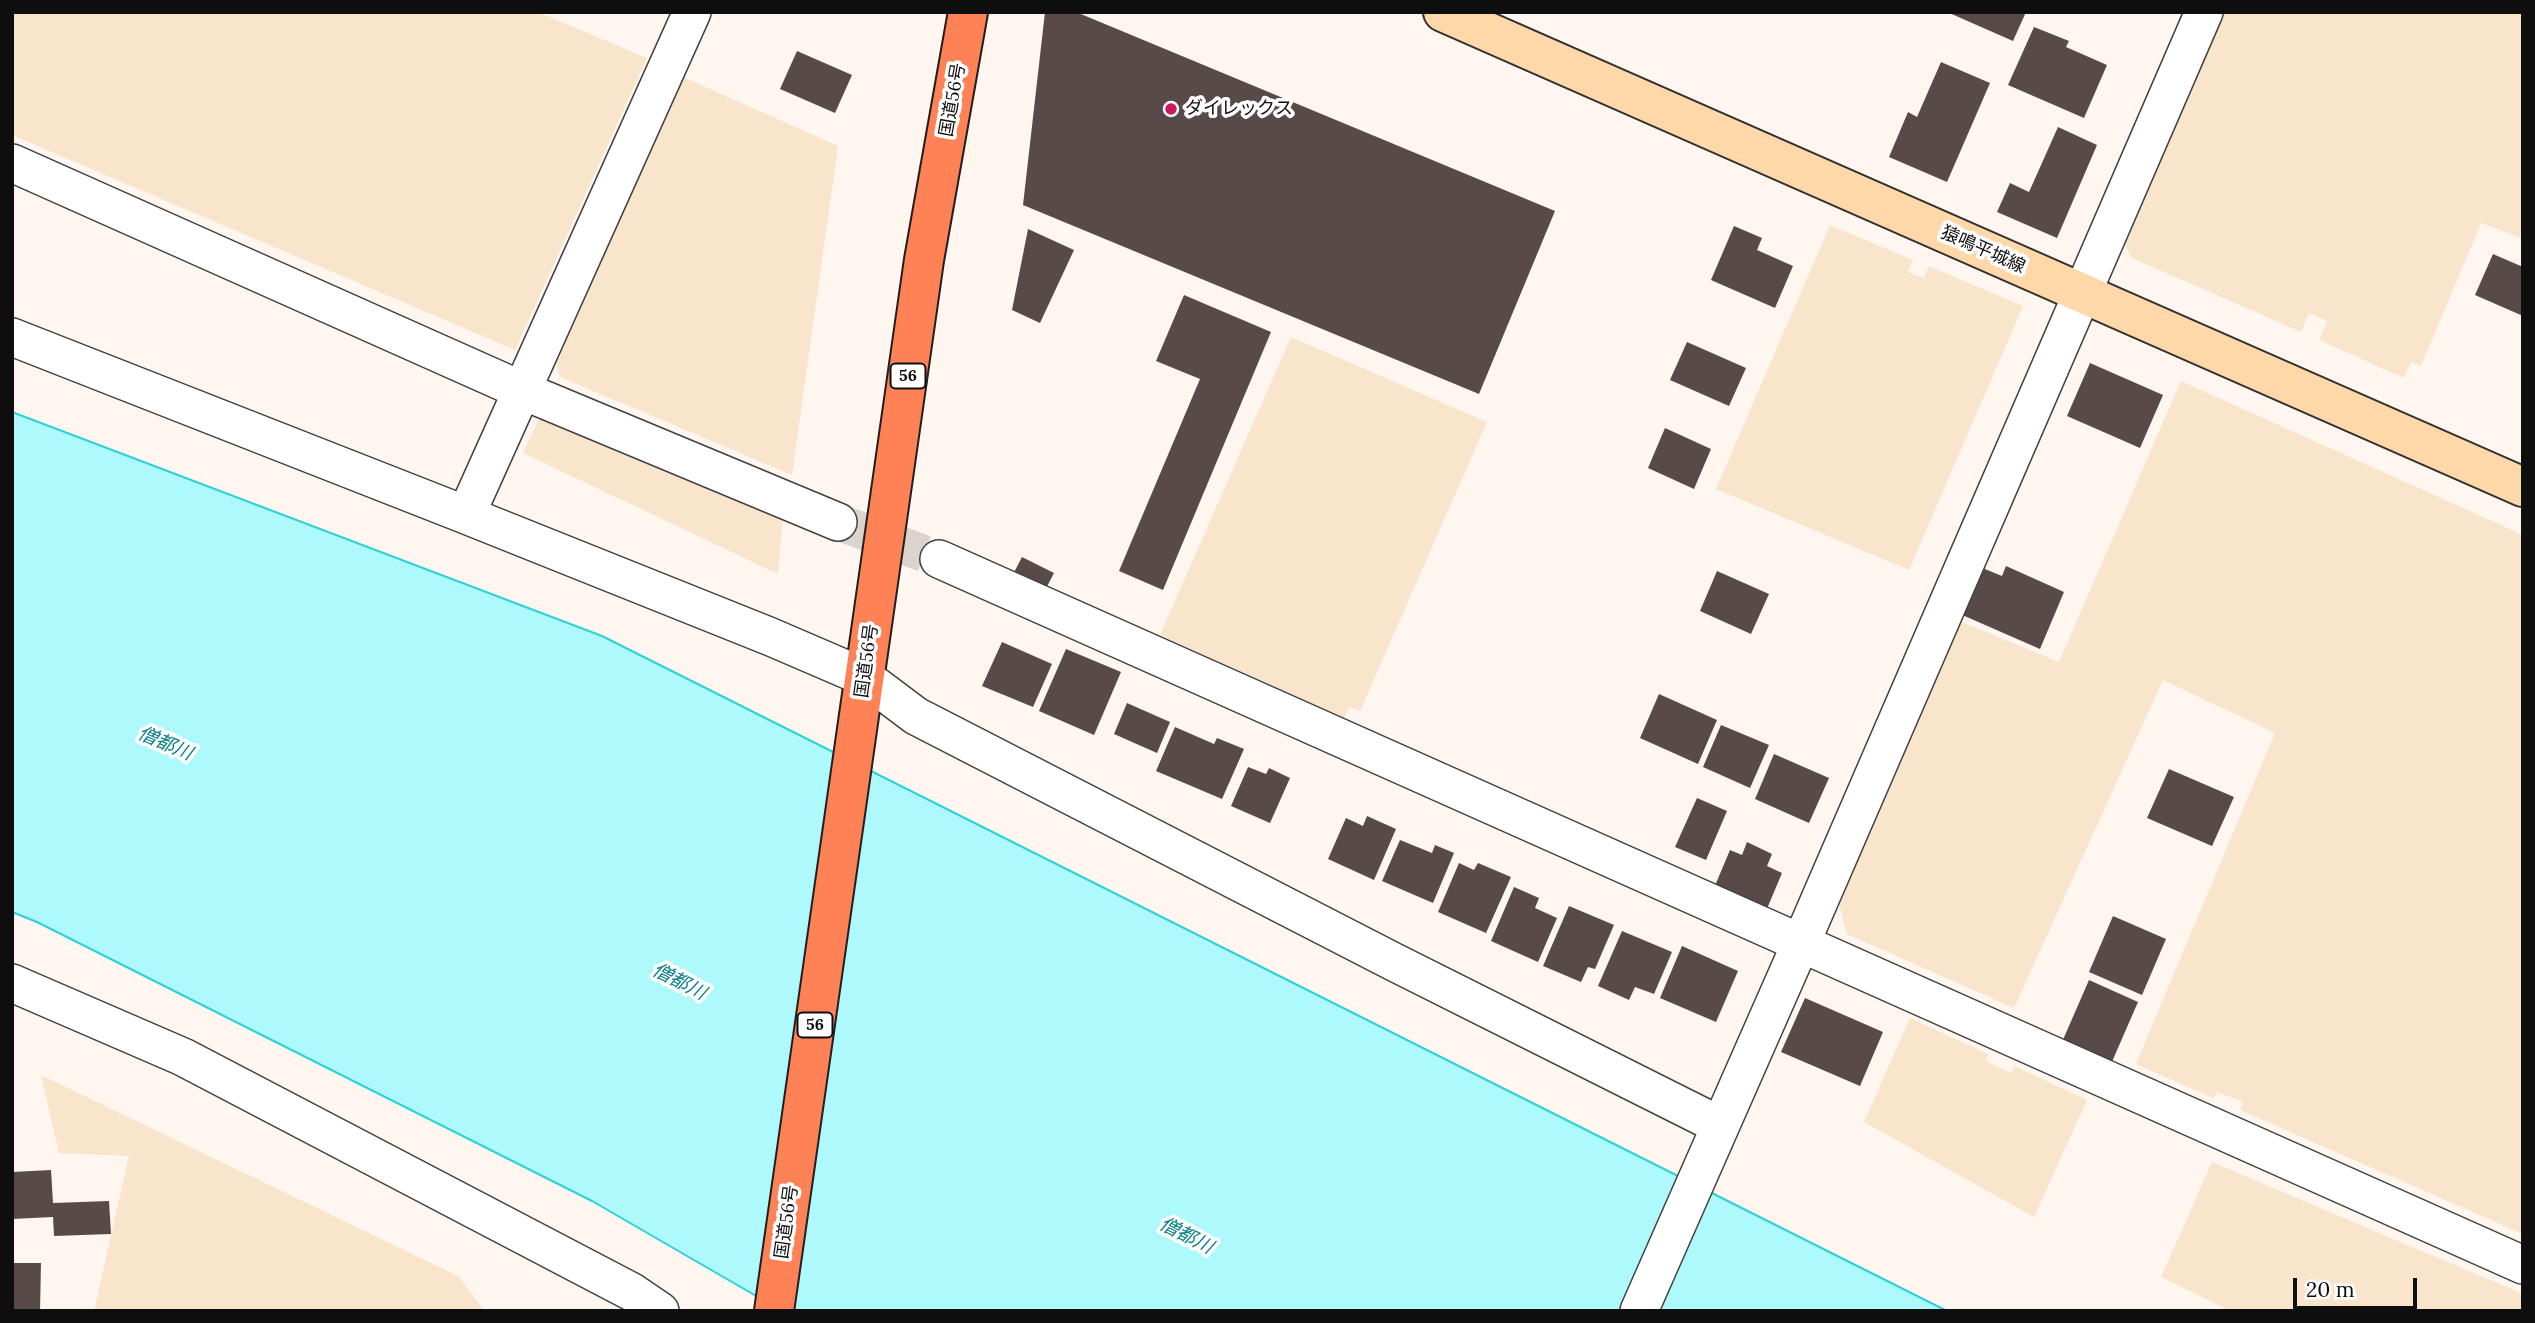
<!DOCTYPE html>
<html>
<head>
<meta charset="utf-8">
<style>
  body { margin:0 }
  #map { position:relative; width:2535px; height:1323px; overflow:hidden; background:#fff6ef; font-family:Lora,serif }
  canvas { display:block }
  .frame { position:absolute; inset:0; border:14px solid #0e0e0e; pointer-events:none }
  .scale { position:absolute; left:2293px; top:1278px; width:124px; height:32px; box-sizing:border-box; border:4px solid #0e0e0e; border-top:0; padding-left:9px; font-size:21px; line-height:24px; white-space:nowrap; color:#0e0e0e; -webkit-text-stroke:5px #fff; paint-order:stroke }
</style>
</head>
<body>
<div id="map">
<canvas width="2535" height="1323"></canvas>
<div class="frame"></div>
<div class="scale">20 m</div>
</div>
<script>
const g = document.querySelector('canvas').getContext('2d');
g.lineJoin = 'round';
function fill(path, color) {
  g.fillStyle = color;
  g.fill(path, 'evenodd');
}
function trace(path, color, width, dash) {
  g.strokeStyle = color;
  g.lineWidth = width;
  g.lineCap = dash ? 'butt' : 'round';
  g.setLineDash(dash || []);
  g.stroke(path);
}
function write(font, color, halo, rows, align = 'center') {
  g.font = font + ' Lora,"Noto Sans JP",serif';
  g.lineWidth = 7;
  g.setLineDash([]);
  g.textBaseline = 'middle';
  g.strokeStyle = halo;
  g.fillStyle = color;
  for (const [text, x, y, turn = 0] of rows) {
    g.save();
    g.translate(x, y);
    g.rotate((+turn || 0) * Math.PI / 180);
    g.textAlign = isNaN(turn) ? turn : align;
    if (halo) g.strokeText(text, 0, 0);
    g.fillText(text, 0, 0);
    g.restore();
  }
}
fill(new Path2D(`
  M12,12H538L647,58L515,350L12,135Z
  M2224,12H2523V239L2481,223L2421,366L2411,362L2404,378L2319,340L2327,321L2309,313L2301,332L2132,258L2123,242Z
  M683,77L838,146L792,475L560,377L556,365Z
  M1830,225L1913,260L1908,272L1924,278L1929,266L2023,306L1909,570L1716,489Z
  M1291,337L1487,422L1360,711L1350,707L1344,718L1160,635Z
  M2181,381L2523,535V1234L2240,1110L2243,1102L2217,1092L2213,1098L2136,1064L2275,733L2163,680L2014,1008L1847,934L1839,904L1959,621L2059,662Z
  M542,412L783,515L778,574L523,453Z
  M1910,1018L1988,1054L1986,1061L2011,1073L2014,1066L2087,1100L2034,1217L1864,1122Z
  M41,1075L458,1276L485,1311H94L129,1156L59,1153Z
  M2212,1162L2523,1294V1311H2230L2161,1277Z`), '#f8e5cc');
const water = new Path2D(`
  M12,412L602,636L1947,1311H782L592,1201L37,922L12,912Z`);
fill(water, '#aef9fc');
trace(water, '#2ed0da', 2);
fill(new Path2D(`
  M1045,12H1076L1555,211L1479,394L1023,205Z
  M1947,12H2026L2013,41Z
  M2034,27L2069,41L2066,47L2107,65L2084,118L2008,85Z
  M797,51L852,75L835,113L780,89Z
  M1941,62L1990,83L1947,182L1889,157L1908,112L1917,117Z
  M2058,127L2097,145L2057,238L1997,212L2010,183L2029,192Z
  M1734,226L1762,238L1757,250L1793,266L1775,308L1711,280Z
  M1028,229L1074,250L1040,323L1012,310Z
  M2493,254L2523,267V316L2475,295Z
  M1184,295L1271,332L1163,590L1119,571L1200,379L1156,361Z
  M1687,342L1746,368L1729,406L1670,380Z
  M2090,363L2163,395L2140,448L2067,416Z
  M1665,428L1711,449L1694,489L1648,468Z
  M1022,557L1054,573L1040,600L1008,584Z
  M2006,566L2064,592L2040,649L1960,614L1980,567L2002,576Z
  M1717,571L1769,594L1751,634L1700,611Z
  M1002,642L1052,664L1033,707L982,686Z
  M1066,649L1121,672L1094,735L1039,711Z
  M1659,694L1717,720L1698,764L1640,738Z
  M1127,703L1170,722L1157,753L1114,734Z
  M1721,725L1769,745L1750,788L1703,767Z
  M1175,727L1214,744L1217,738L1244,749L1222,799L1156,771Z
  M1774,754L1829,778L1809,823L1755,799Z
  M1248,767L1266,774L1269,768L1290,778L1270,823L1231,806Z
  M2169,769L2234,797L2212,846L2147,818Z
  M1697,798L1727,811L1706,860L1675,847Z
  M1367,816L1396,829L1374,880L1328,859L1346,818L1363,826Z
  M1400,840L1432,853L1435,845L1454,853L1433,903L1382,881Z
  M1747,842L1772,854L1767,866L1782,873L1766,911L1714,888L1730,850L1742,855Z
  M1459,863L1474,870L1478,863L1511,877L1486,933L1438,912Z
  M1514,887L1539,898L1535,908L1557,918L1538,962L1491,941Z
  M1569,906L1614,925L1595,969L1588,967L1581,982L1543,966Z
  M2113,916L2166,939L2142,995L2089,972Z
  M1622,931L1672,952L1654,994L1635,987L1629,1000L1598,986Z
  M1682,946L1738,971L1716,1022L1660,998Z
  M2089,980L2138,1002L2111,1064L2062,1042Z
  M1805,998L1883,1032L1860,1086L1781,1052Z
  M51,1170L53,1203L109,1201L111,1234L54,1236L53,1217L12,1219V1172Z
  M12,1263H41L40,1311H12Z`), '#584a49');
trace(new Path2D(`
  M838,522L939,559`), '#dbd3cd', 37, [37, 18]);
const minor = new Path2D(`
  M12,163L521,390L838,522
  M12,337L466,515L692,12
  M466,515L771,637L864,677L916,716L1394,962L1719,1125
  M939,559L2523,1265
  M12,983L183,1057L632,1292L660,1311
  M1639,1311L1801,943L2204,12`);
const secondary = new Path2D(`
  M1443,12L2523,487`);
const trunk = new Path2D(`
  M774,1311L924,260L968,12`);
trace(minor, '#414141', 40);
trace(secondary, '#303030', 42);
trace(trunk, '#1f1f1f', 42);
trace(minor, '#fff', 37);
trace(secondary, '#ffd8aa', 38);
trace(trunk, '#ff8156', 38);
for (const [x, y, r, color] of [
  [1171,109,7,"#cb195e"]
]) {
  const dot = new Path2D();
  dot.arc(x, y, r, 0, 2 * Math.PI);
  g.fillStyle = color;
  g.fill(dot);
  trace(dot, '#fff', 2.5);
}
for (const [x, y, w] of [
  [908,376,35],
  [815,1025,35]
]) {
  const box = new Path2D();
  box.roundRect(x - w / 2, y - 12.5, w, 25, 5);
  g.fillStyle = '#fff';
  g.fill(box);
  trace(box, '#0e0e0e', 2);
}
write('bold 16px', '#0e0e0e', null, [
  ["56",908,376],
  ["56",815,1025]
]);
write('18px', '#0e0e0e', '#fff', [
  ["国道56号",953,100,-80],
  ["猿鳴平城線",1983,250,24],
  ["国道56号",867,661,-82],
  ["国道56号",787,1222,-82]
]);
write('18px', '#0e0e0e', '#fff', [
  ["ダイレックス",1185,109]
], 'left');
write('italic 19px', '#0c808d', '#fff', [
  ["僧都川",165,744,23],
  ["僧都川",679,982,27],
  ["僧都川",1186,1236,27]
]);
</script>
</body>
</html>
